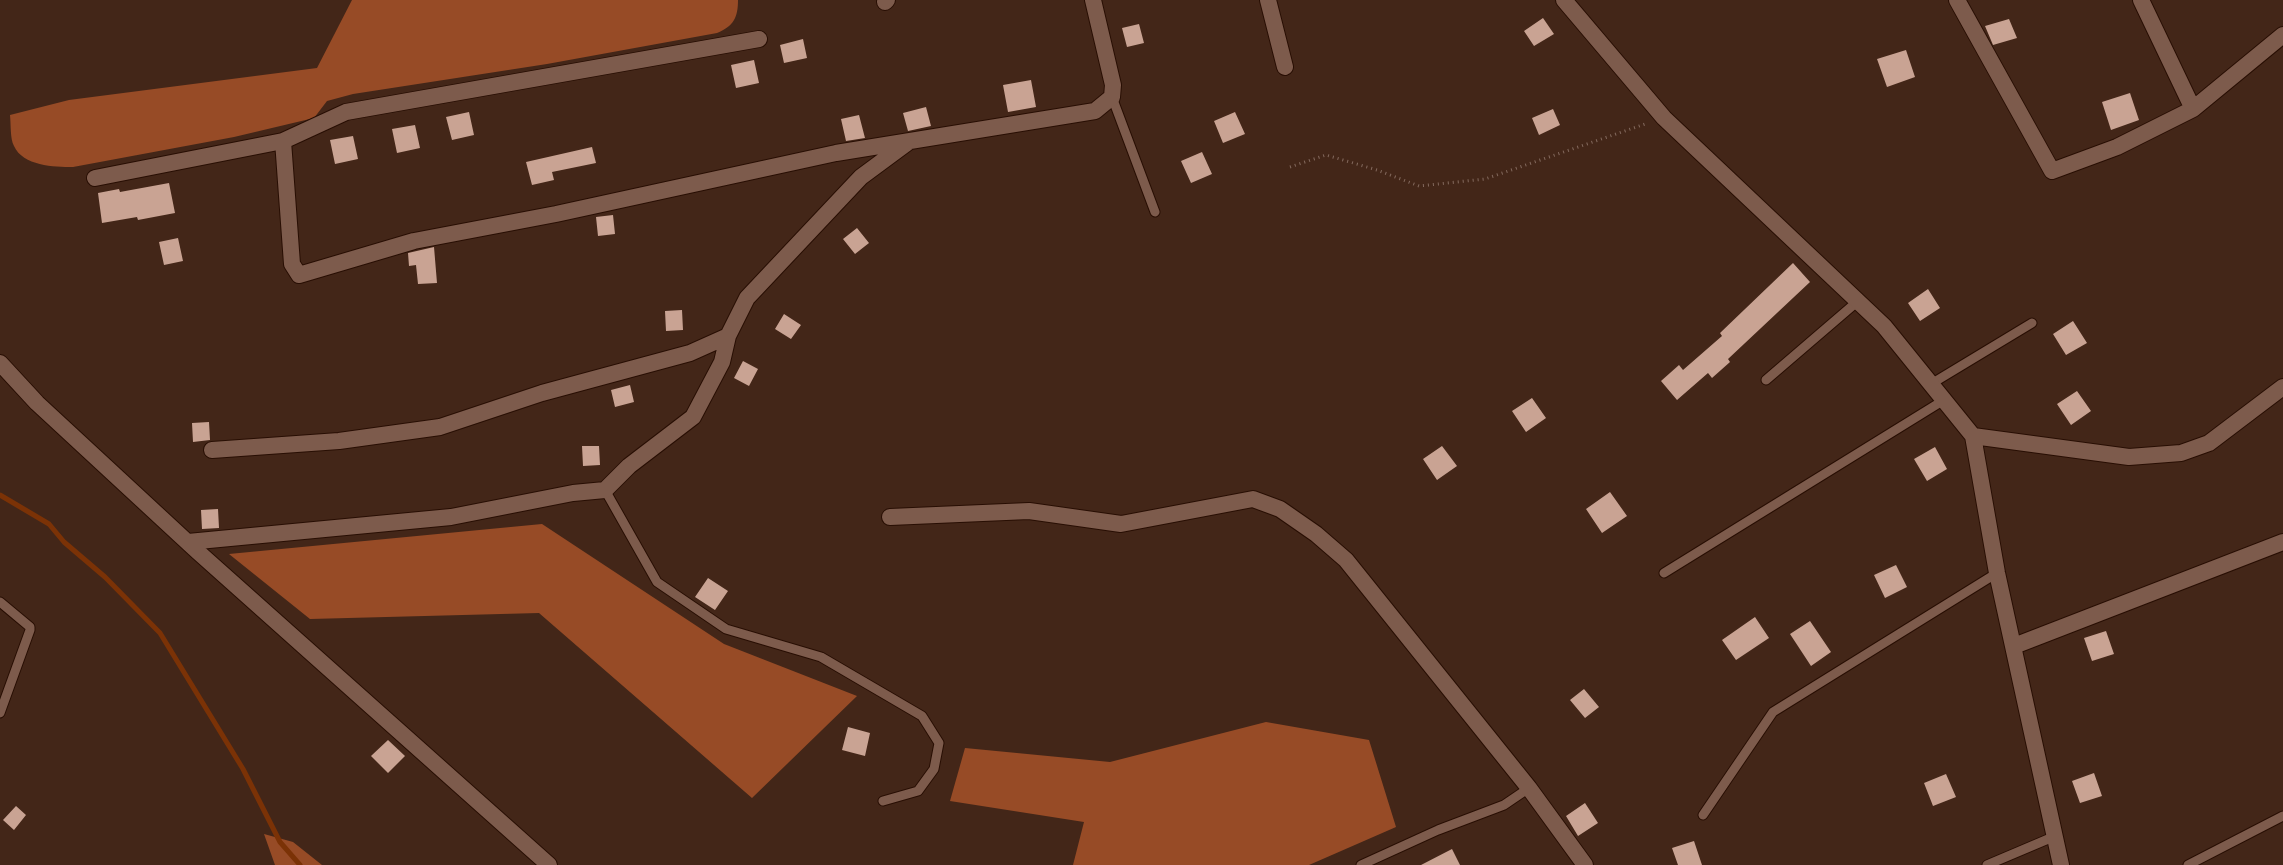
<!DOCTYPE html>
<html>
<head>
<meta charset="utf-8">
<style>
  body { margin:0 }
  canvas { display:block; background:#432618 }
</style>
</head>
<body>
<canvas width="2283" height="865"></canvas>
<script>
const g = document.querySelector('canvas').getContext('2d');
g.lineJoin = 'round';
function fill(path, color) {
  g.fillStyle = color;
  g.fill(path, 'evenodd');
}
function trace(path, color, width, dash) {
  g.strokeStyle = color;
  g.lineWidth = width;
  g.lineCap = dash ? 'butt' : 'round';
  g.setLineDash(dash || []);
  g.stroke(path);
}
fill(new Path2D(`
  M352,0H738C738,17 734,26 717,33L547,64L353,94L327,101L314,118L234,137L73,167C54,167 23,166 14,146C10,139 11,124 10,115L69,100L317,68Z
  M542,524L724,644L857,696L752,798L539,613L310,619L229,554Z
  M1266,722L1369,740L1396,827L1309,865H1073L1084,822L950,801L965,748L1110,762Z
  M264,834L293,842L322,865H275Z`), '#974b26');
trace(new Path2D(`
  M0,495L49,524L64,542L105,577L160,633L243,769L280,842L300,865`), '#7b3206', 5);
fill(new Path2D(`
  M1543,18L1554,34L1534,46L1524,31Z
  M2009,19L2017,38L1993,45L1985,26Z
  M1139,24L1144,43L1127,47L1122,28Z
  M803,39L807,58L784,63L780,45Z
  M1906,50L1915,77L1887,87L1877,59Z
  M754,60L759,83L736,88L731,65Z
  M1031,80L1036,107L1008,112L1003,85Z
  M2130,93L2139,120L2111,130L2102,102Z
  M926,107L931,126L908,131L903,113Z
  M1553,109L1560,125L1539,135L1532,118Z
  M469,112L474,135L452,140L446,117Z
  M1235,112L1245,134L1223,143L1214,121Z
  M859,115L865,138L846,141L841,119Z
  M415,125L420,148L397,153L392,129Z
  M353,136L358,159L335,164L330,140Z
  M592,147L596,163L552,172L554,180L532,185L526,162Z
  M1202,152L1212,174L1191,183L1181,161Z
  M169,183L175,213L138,220L137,217L102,223L98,193L119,189L120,192Z
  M613,215L615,234L598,236L596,217Z
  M857,228L869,243L855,254L843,239Z
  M178,238L183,261L164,265L159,242Z
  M434,247L437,283L418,284L416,265L409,266L408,253Z
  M1793,263L1810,282L1728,359L1730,362L1712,378L1708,373L1677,400L1661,381L1679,365L1683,370L1722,336L1720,333Z
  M1928,289L1940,308L1920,321L1908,303Z
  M682,310L683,330L666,331L665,311Z
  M784,314L801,325L791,339L775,329Z
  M2073,321L2087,343L2066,355L2053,334Z
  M743,361L758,369L749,386L734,378Z
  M630,385L634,402L615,407L611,390Z
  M2077,391L2091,411L2071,425L2057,404Z
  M1532,398L1546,418L1526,432L1512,411Z
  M209,422L210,440L193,442L192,423Z
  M582,446H599L600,465L583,466Z
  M1442,446L1457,466L1437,480L1423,459Z
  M1935,447L1947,469L1927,481L1914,459Z
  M1610,492L1627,516L1602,533L1586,509Z
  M218,509L219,528L202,529L201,510Z
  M1896,565L1907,587L1885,598L1874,575Z
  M708,578L728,591L715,610L695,597Z
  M1755,617L1769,638L1736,660L1722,640Z
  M1810,621L1831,652L1811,666L1790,634Z
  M2106,631L2114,654L2092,661L2084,638Z
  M1584,689L1599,707L1585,718L1570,700Z
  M848,727L870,733L865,756L842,750Z
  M388,740L405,756L388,773L371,756Z
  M2094,773L2102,796L2080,803L2072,781Z
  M1946,774L1956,797L1933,806L1924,783Z
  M1585,803L1598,823L1578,836L1566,816Z
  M16,806L26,815L14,830L3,820Z
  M1694,841L1702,865H1678L1672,848Z
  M1452,849L1460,865H1421Z`), '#c9a393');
const service = new Path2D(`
  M1112,97L1155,212
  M1766,380L1858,301
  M1931,384L2032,323
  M605,490L657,582L726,629L821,657L922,716L939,743L934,769L918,791L883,801
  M1664,573L1944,400
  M0,602L30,627V630L0,713
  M1703,815L1773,712L1997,573
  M1361,865L1438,830L1504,805L1529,788
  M1987,865L2053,837
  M2188,865L2283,816`);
const minor = new Path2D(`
  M1268,0L1285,67
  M1564,0L1664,118L1884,326L1973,436L1997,573L2061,865
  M1957,0L2052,171L2117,147L2193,109L2283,35
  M2141,0L2193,109
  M885,2L887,0
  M283,141L292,264L299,275L414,241L556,214L836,153L1095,111L1112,97L1113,85L1093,0
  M95,178L283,141L346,112L759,39
  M0,363L37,403L197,551L549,865
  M1973,436L2129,457L2181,453L2209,443L2283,387
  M212,450L339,441L440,427L542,393L690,353L728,336
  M890,517L1029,511L1121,524L1253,499L1280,509L1316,534L1346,560L1529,788L1585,865
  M188,542L451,517L573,493L605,490L629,466L693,417L722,362L728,336L747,298L861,177L907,143
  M2014,646L2283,542`);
trace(service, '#280e03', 11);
trace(minor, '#280e03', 18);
trace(new Path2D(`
  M1290,167L1326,155L1377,170L1419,186L1485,179L1648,123`), '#846a5e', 3, [1, 4]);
trace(service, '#7d5b4c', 9);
trace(minor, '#7d5b4c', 16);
</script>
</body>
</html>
